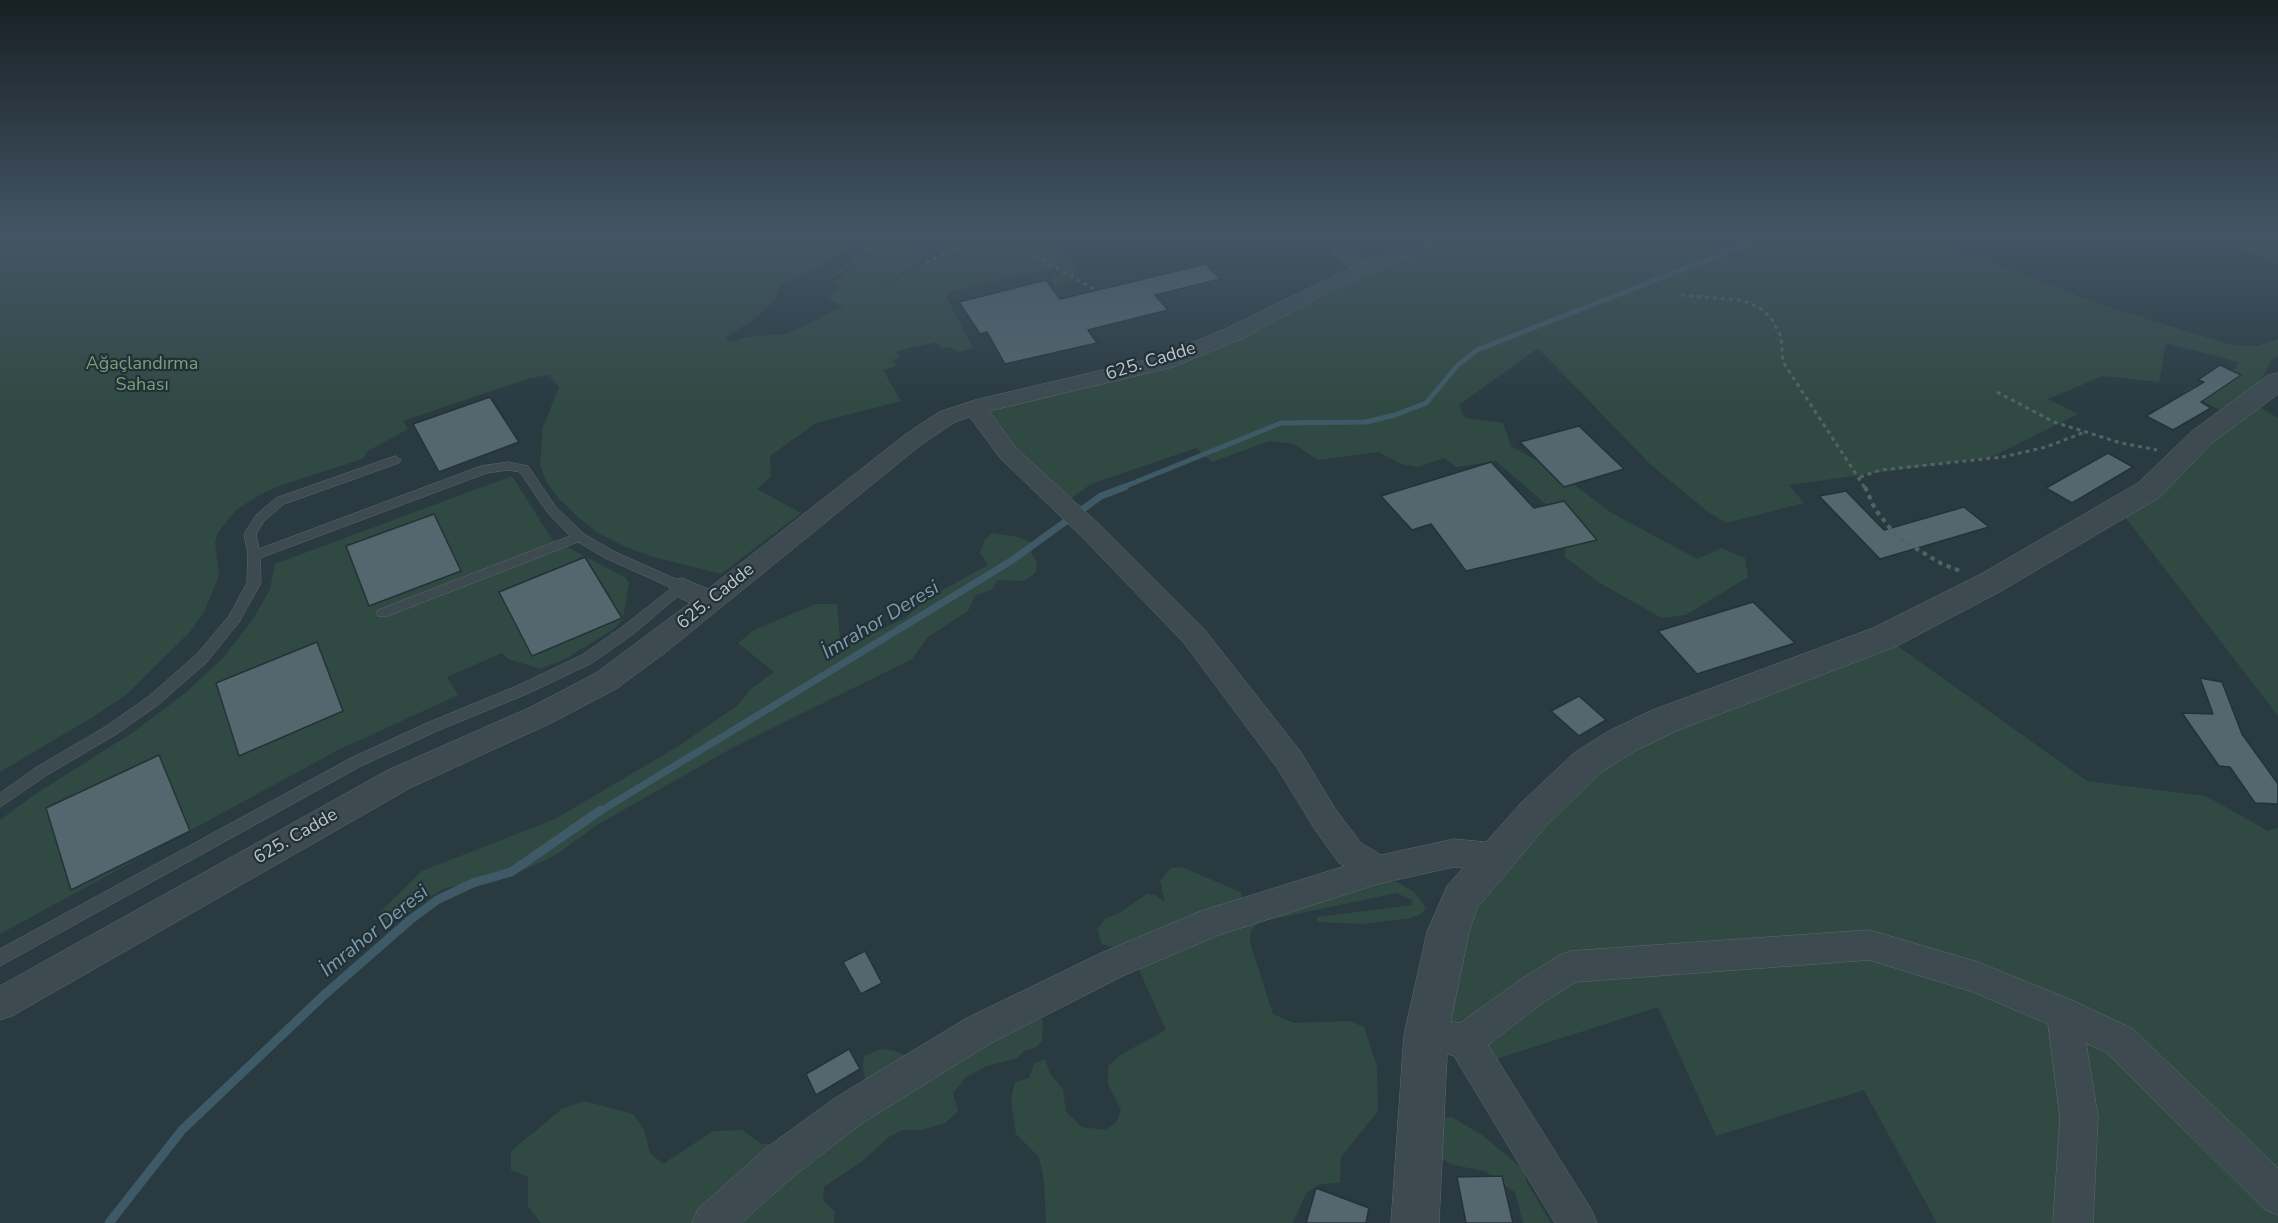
<!DOCTYPE html>
<html>
<head>
<meta charset="utf-8">
<style>
  body { margin:0 }
  canvas { display:block; background:#293a41 }
</style>
</head>
<body>
<canvas width="2278" height="1223"></canvas>
<script>
const context = document.querySelector('canvas').getContext('2d');
context.lineJoin = 'round';
function fill(path, color) { context.fillStyle = color; context.fill(path, 'evenodd'); }
const shape = rows => new Path2D(rows.map(r => 'M' + r).join(''));
function trace(path, color, width, dash) { context.strokeStyle = color; context.lineWidth = width; context.lineCap = dash ? 'butt' : 'round'; context.setLineDash(dash || []); context.stroke(path); }
function drawText(font, color, halo, rows, align = 'center') {
  context.font = font + ' "Nunito Sans",sans-serif'; context.lineWidth = 4.5; context.setLineDash([]); context.textBaseline = 'middle'; context.strokeStyle = halo; context.fillStyle = color; for (const [text, x, y, turn = 0] of rows) {
    context.save(); context.translate(x, y); context.rotate((+turn || 0) * Math.PI / 180); context.textAlign = isNaN(turn) ? turn : align; if (halo) context.strokeText(text, 0, 0); context.fillText(text, 0, 0); context.restore();
  }
}
fill(shape([
  [0,234,858,234,843,252,804,276,780,285,776,299,753,320,725,338,730,343,746,337,786,334,843,307,830,300,834,290,838,288,862,296,830,283,894,241,930,254,867,298,922,264,949,256,938,254,933,250,954,244,945,241,893,239,860,258,856,264,827,280,824,279,851,261,864,249,866,238,863,238,865,234,938,234,964,240,979,234,1050,234,1073,261,1077,270,1071,281,1056,287,1052,277,1067,271,1061,262,1046,272,1043,270,950,292,946,296,973,348,958,352,950,347,942,348,936,342,896,351,899,358,893,360,896,366,883,370,901,401,816,423,770,456,771,476,757,489,801,513,721,574,650,556,624,546,598,533,579,518,559,499,547,483,540,466,543,427,559,387,549,375,530,378,403,421,408,429,368,451,362,459,279,486,259,495,236,510,218,532,215,542,219,576,204,612,190,632,126,695,96,715,0,772],
  [1445,234,1913,234,2114,309,2232,345,2257,346,2278,339,2278,357,2272,359,2259,383,2220,410,2183,391,2236,368,2238,362,2166,343,2159,382,2103,376,2048,399,2078,414,1991,457,1789,485,1804,503,1726,523,1707,511,1651,465,1538,348,1459,405,1465,418,1503,423,1511,446,1559,473,1610,512,1697,559,1721,548,1745,558,1748,577,1686,615,1662,618,1598,582,1565,557,1564,520,1496,461,1457,467,1444,458,1418,467,1401,464,1379,452,1318,460,1294,444,1269,441,1212,462,1196,448,1091,484,1062,505,975,407,1165,362,1389,257],
  [2203,234,2278,234,2278,264],
  [2250,401,2278,418,2278,716,2118,508],
  [512,476,552,539,626,578,629,583,623,619,615,628,567,658,541,669,508,659,502,653,447,677,458,695,338,750,0,934,0,820,34,795,132,733,184,694,222,659,254,618,270,589,275,564],
  [992,533,1018,537,1032,543,1032,554,1037,563,1036,572,1024,581,998,580,992,589,975,596,968,611,928,637,912,659,734,747,597,825,554,856,511,876,445,888,384,925,374,918,422,871,555,819,677,747,737,706,751,689,774,672,738,643,754,630,816,604,837,604,840,638,861,639,905,618,928,598,988,565,980,553,985,539],
  [1885,637,2087,781,2206,796,2268,831,2278,828,2278,1223,1937,1223,1864,1090,1716,1136,1658,1007,1481,1064,1426,1035,1448,932,1587,763],
  [1181,867,1241,892,1242,900,1384,881,1397,882,1414,892,1426,907,1421,914,1411,918,1363,924,1317,922,1317,917,1413,905,1411,899,1396,893,1260,922,1251,930,1250,943,1273,1014,1294,1023,1349,1021,1364,1027,1377,1067,1378,1111,1341,1157,1340,1183,1320,1184,1306,1193,1293,1223,1046,1223,1044,1181,1039,1157,1016,1134,1011,1100,1015,1082,1029,1078,1034,1064,1045,1059,1050,1074,1063,1089,1066,1112,1082,1127,1105,1130,1116,1123,1121,1110,1108,1084,1108,1066,1122,1054,1166,1030,1139,970,1148,962,1121,949,1102,944,1097,929,1105,919,1121,912,1147,894,1155,895,1165,902,1160,881,1171,868],
  [1030,1013,1043,1021,1042,1041,1035,1048,1024,1051,1017,1058,987,1066,966,1077,953,1093,958,1111,945,1123,922,1130,902,1130,889,1137,861,1162,824,1187,823,1200,835,1212,834,1223,541,1223,528,1206,528,1177,511,1170,511,1151,562,1109,584,1101,633,1114,644,1129,650,1153,663,1164,713,1131,742,1130,762,1144,790,1145,865,1082,863,1065,864,1056,881,1049,895,1051,914,1059],
  [1452,1117,1482,1135,1524,1170,1527,1183,1551,1223,1523,1223,1515,1192,1498,1182,1485,1171,1453,1165,1434,1154,1439,1118]
]), '#314943');
trace(shape([
  [1121,488,1281,423,1366,422,1395,415,1426,403,1458,365,1477,350,1773,234]
]), '#3e5a67', 5);
trace(shape([
  [599,812,1011,561,1101,496,1125,487]
]), '#3e5a67', 7);
trace(shape([
  [109,1223,182,1130,323,996,410,920,437,900,473,883,511,872,601,810]
]), '#3e5a67', 9);
const building = shape([
  [1206,264,1220,279,1155,295,1168,310,1088,330,1097,343,1005,364,987,332,980,334,959,302,1046,280,1060,299,1206,264],
  [2220,365,2241,375,2201,402,2211,408,2173,430,2146,416,2204,382,2198,380,2220,365],
  [490,397,519,442,439,472,413,424,490,397],
  [1579,426,1624,469,1564,487,1520,442,1579,426],
  [2108,453,2133,467,2072,503,2046,488,2108,453],
  [1491,462,1534,508,1564,501,1597,540,1466,571,1431,524,1412,530,1381,496,1491,462],
  [1846,491,1884,530,1964,507,1989,527,1880,559,1819,496,1846,491],
  [434,514,461,571,369,606,346,546,434,514],
  [585,557,622,618,532,656,499,592,585,557],
  [1753,602,1795,643,1697,674,1658,631,1753,602],
  [317,642,343,711,239,756,216,683,317,642],
  [2200,678,2222,682,2242,734,2278,784,2278,804,2255,803,2230,767,2219,766,2182,713,2213,714,2200,678],
  [1579,696,1606,720,1579,736,1551,711,1579,696],
  [159,755,190,831,71,890,46,808,159,755],
  [865,951,882,983,861,994,843,962,865,951],
  [849,1049,860,1069,816,1095,806,1074,849,1049],
  [1502,1176,1513,1223,1466,1223,1457,1177,1502,1176],
  [1316,1188,1369,1208,1366,1223,1306,1223,1316,1188]
]);
fill(building, '#54676e');
trace(building, '#243239', 1.5);
const service = shape([
  [395,456,401,460,399,463,284,504,264,521,256,534,259,549,481,466,508,462,528,466,555,506,584,534,615,552,687,584,689,587,632,635,592,663,529,693,437,731,361,766,0,966,0,949,351,758,427,723,519,685,582,655,622,627,672,588,605,558,578,542,388,616,378,616,376,613,378,610,570,536,547,512,520,472,508,470,487,473,260,558,261,583,239,622,207,662,158,705,115,735,47,775,0,807,0,793,37,767,105,727,148,697,197,654,229,616,247,583,248,554,244,534,256,515,276,498,395,456]
]);
const minor = shape([
  [1334,234,1352,234,1353,251,1366,261,1430,234,1455,234,1452,238,1329,292,1243,338,1173,367,989,411,1016,448,1100,525,1204,629,1300,751,1336,810,1361,843,1381,855,1454,839,1495,843,1506,847,1511,857,1506,867,1495,871,1454,867,1378,884,1219,935,1125,975,991,1043,861,1124,794,1176,741,1223,692,1223,698,1209,766,1148,835,1098,965,1019,1101,953,1201,911,1345,866,1339,863,1314,828,1278,769,1184,643,1082,537,1000,458,970,417,955,422,922,444,666,652,616,689,551,723,410,788,12,1016,0,1020,0,986,388,770,531,707,596,673,690,603,673,594,669,587,673,580,682,578,708,589,906,434,939,412,975,400,1158,357,1227,328,1350,268,1334,254,1334,234],
  [1869,930,1978,962,2076,1002,2133,1029,2278,1168,2278,1215,2264,1209,2107,1053,2086,1043,2098,1117,2093,1223,2053,1223,2060,1117,2048,1024,1973,992,1869,960,1576,982,1544,1002,1488,1045,1591,1209,1597,1223,1555,1223,1454,1056,1435,1050,1430,1038,1435,1026,1448,1021,1460,1023,1520,980,1558,956,1570,951,1869,930]
]);
const tertiary = shape([
  [2278,373,2278,394,2211,444,2160,497,2003,590,1897,646,1676,731,1633,752,1600,773,1547,825,1477,908,1469,932,1448,1035,1439,1223,1391,1223,1404,1035,1427,932,1447,886,1521,803,1574,753,1607,732,1650,711,1873,628,1981,574,2138,483,2191,432,2268,375,2278,373]
]);
trace(service, '#5b686e', 1);
trace(minor, '#5b686e', 1);
trace(tertiary, '#5b686e', 1);
trace(shape([
  [1000,236,1096,290],
  [926,263,955,249,1002,234],
  [1681,295,1741,300,1759,307,1771,318,1781,336,1783,362,1865,488],
  [1997,392,2054,422,2121,443,2157,450],
  [1860,477,1881,470,2003,457,2046,447,2085,432]
]), '#506562', 3, [4, 4]);
trace(shape([
  [1865,487,1875,509,1897,537,1942,564,1963,572]
]), '#506562', 4, [4.5, 4.5]);
fill(service, '#3d4b51');
fill(minor, '#3d4b51');
fill(tertiary, '#3d4b51');
const sky = context.createLinearGradient(0, 0, 0, 405);
sky.addColorStop(0, '#172024');
sky.addColorStop(0.58, '#435565');
sky.addColorStop(1, '#43556500');
context.fillStyle = sky;
context.fillRect(0, 0, 2278, 405);
drawText('18px', '#bac5cb', '#223037', [
  ["625. Cadde",1151,362,-17],
  ["625. Cadde",716,597,-39],
  ["625. Cadde",296,837,-30]
]);
drawText('18px', '#7b9f7a', '#223037', [
  ["Ağaçlandırma",142,365],
  ["Sahası",142,386]
]);
drawText('italic 20px', '#7d9dab', '#223037', [
  ["İmrahor Deresi",881,621,-31],
  ["İmrahor Deresi",375,932,-39]
]);
</script>
</body>
</html>
